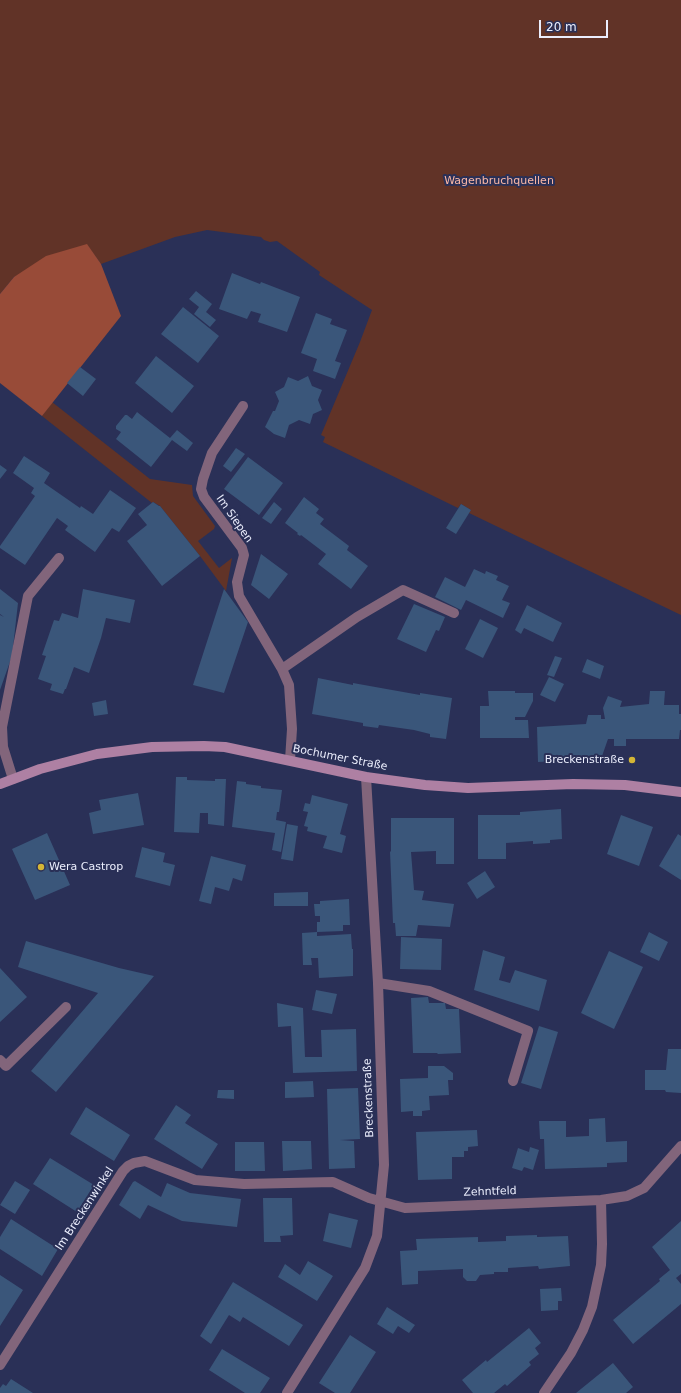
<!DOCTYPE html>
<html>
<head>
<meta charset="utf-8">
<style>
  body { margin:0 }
  #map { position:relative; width:681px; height:1393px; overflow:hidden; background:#2a3057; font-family:"DejaVu Sans",sans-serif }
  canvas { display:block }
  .scale { position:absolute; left:539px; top:20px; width:69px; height:18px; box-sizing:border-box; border:2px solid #ebeefd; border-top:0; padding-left:5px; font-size:12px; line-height:14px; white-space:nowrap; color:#ebeefd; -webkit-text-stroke:3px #2a3057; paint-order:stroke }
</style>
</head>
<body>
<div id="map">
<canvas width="681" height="1393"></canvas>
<div class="scale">20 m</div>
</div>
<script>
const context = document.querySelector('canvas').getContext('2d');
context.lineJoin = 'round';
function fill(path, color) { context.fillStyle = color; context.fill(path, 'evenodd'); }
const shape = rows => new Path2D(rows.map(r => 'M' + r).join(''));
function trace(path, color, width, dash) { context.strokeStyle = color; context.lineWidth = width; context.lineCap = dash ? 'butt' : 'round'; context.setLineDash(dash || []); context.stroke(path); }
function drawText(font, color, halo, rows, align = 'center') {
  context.font = font + ' "DejaVu Sans",sans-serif'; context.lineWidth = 4; context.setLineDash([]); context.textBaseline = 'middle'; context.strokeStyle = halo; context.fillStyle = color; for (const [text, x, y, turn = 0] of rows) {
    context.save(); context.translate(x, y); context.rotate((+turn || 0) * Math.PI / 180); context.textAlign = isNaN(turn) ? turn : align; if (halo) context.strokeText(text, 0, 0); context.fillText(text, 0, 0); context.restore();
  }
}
fill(shape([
  [0,0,681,0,681,615,469,513,471,510,461,504,458,508,323,442,325,437,321,435,360,342,372,310,319,275,320,272,277,241,270,242,264,240,261,237,207,230,175,237,101,264,87,245,14,277,0,294],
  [52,402,150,479,192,485,193,496,215,526,214,529,198,541,219,568,232,558,226,591,200,556,160,506,153,502,152,503,42,416]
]), '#613327');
fill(shape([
  [87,244,101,264,121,316,42,416,0,383,0,294,14,277,46,256]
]), '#984b38');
fill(shape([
  [232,273,260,284,261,282,300,297,287,332,258,322,261,314,251,311,247,319,219,309],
  [196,291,212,304,206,312,216,320,210,327,194,314,199,307,189,299],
  [183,307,219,336,198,363,161,334],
  [316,313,332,319,330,324,347,330,335,361,341,363,335,379,313,371,317,359,301,353],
  [156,356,194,386,172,413,135,383],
  [80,367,96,379,83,396,67,383],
  [308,376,312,386,322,390,318,400,322,410,313,414,310,424,299,420,289,425,285,438,274,434,265,427,273,411,275,411,279,401,275,392,284,387,288,377,298,381],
  [137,412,170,438,177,430,193,443,187,451,172,440,151,467,116,439,121,432,116,429,116,426,125,415,127,415,132,419],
  [236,448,245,454,231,472,223,466],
  [24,456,50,473,44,483,80,508,81,506,93,514,110,490,136,508,119,532,112,528,95,552,65,530,68,526,57,518,25,565,0,548,0,546,35,496,31,493,34,488,13,473],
  [248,457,283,483,259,515,224,489],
  [0,465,7,470,0,479],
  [304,497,319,509,316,513,324,519,320,524,349,546,347,550,368,566,351,589,318,564,326,554,301,535,300,536,297,534,298,533,285,523],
  [153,502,159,506,160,506,200,556,162,586,127,541,147,525,138,514],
  [274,502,282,509,271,524,262,518],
  [461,504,471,510,456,534,446,528],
  [261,554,288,574,269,599,251,585],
  [474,569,485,574,486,571,498,576,496,580,509,586,502,600,510,603,503,618,466,600,461,610,435,597,445,577,465,587],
  [0,589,18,603,12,656,0,690,0,615,4,617,0,614],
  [83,589,135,600,130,623,106,618,101,638,89,673,74,667,66,689,65,689,63,694,50,690,52,684,38,679,46,656,42,655,54,620,59,621,62,613,78,618],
  [224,589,248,622,224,693,193,685],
  [414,604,445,617,439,631,436,630,426,652,397,639],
  [527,605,562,623,553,642,524,628,521,634,515,630],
  [480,619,498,628,483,658,465,649],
  [555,656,562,658,554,677,547,675],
  [587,659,604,666,600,679,582,672],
  [549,677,564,684,555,702,540,695],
  [318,678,353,685,353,683,420,695,420,693,452,698,446,739,430,737,430,734,414,730,379,725,378,728,363,726,363,723,312,714],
  [488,691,515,691,515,693,533,693,533,701,525,717,515,717,515,720,528,720,529,738,480,738,480,706,489,706],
  [650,691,665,691,664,705,679,705,679,714,681,714,681,730,680,730,679,739,626,739,626,746,614,746,614,739,608,739,601,759,538,762,537,727,586,724,588,715,601,715,601,719,605,719,603,708,608,696,622,701,620,707,649,704],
  [106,700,108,714,94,716,92,703],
  [176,777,187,777,187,780,215,781,215,779,226,779,224,826,208,824,208,813,200,813,199,833,174,832],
  [237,781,246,782,246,784,261,786,261,788,282,790,279,812,277,812,276,820,286,822,281,852,272,850,275,833,232,827],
  [138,793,144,825,93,834,89,813,101,810,99,800],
  [312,795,348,804,340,834,346,836,342,853,323,848,327,836,307,831,308,827,304,826,308,812,303,811,305,803,310,804],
  [561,809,562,839,550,840,550,843,533,844,533,841,506,843,506,859,478,859,478,815,520,815,520,812],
  [621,815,653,827,639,866,607,854],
  [391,818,454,818,454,864,436,864,436,851,411,852,414,890,424,891,422,900,454,904,450,927,418,925,416,936,396,936,395,923,393,923,390,851,391,852],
  [287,824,298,826,293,861,281,859],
  [47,833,70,885,35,900,12,849],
  [678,834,681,836,681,880,659,866],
  [142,847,165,853,163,862,175,865,170,886,135,877],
  [211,856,246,865,242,881,233,878,229,891,215,887,211,904,199,901],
  [485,871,495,887,477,899,467,883],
  [308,892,308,906,274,906,274,893],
  [349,899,350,925,343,925,343,931,317,932,317,922,320,922,320,916,315,916,314,904,320,904,320,901],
  [317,932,317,936,351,934,352,949,353,949,353,976,319,978,318,958,311,958,312,965,303,965,302,933],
  [649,932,668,942,659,961,640,952],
  [401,937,442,939,441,970,400,969],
  [26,941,119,968,154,976,56,1092,31,1071,98,993,18,967],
  [483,950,505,957,499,980,510,983,515,970,547,980,539,1011,474,990],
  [609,951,643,967,614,1029,581,1013],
  [0,968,27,997,0,1022],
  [316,990,337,994,332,1014,312,1010],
  [428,997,429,1003,445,1003,446,1009,459,1009,461,1053,438,1054,437,1053,413,1053,411,998],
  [277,1003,303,1008,305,1057,322,1057,321,1030,356,1029,357,1071,293,1073,291,1026,278,1027],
  [539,1026,558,1032,541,1089,521,1083],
  [668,1049,681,1049,681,1093,666,1092,665,1090,645,1090,645,1070,666,1070],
  [428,1066,444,1066,453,1073,453,1080,448,1080,449,1095,429,1096,430,1110,422,1111,422,1116,413,1116,413,1111,401,1112,400,1079,428,1078],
  [313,1081,314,1097,285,1098,285,1082],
  [358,1088,360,1139,340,1140,354,1141,355,1168,329,1169,327,1089],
  [218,1090,234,1090,234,1099,217,1098],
  [176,1105,191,1115,185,1123,218,1144,202,1169,154,1139],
  [86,1107,130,1135,114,1161,70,1134],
  [605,1118,606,1142,627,1141,627,1162,607,1163,607,1167,545,1169,544,1139,540,1139,539,1121,566,1121,566,1137,589,1136,589,1119],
  [477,1130,478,1146,468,1147,468,1151,464,1151,464,1157,452,1157,452,1179,418,1180,416,1132],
  [282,1141,311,1141,312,1169,283,1171],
  [235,1142,264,1142,265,1171,235,1171],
  [530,1147,539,1150,533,1170,524,1167,522,1171,512,1168,518,1148,529,1152],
  [50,1158,94,1185,77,1212,33,1184],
  [15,1181,30,1190,15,1214,0,1205],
  [135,1181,161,1197,167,1183,190,1193,241,1199,237,1227,182,1221,148,1205,140,1219,119,1205,133,1182],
  [263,1198,292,1198,293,1235,280,1236,281,1242,264,1242],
  [329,1213,358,1220,351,1248,323,1241],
  [11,1219,58,1249,42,1276,0,1249,0,1237],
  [681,1221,681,1274,676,1278,681,1284,681,1304,633,1344,613,1320,660,1281,659,1279,670,1270,652,1247],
  [537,1235,537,1237,568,1236,570,1266,539,1269,538,1266,508,1268,508,1272,494,1272,494,1274,480,1275,476,1281,467,1281,463,1277,463,1269,418,1271,418,1284,402,1285,400,1251,417,1250,416,1239,478,1237,478,1242,506,1241,506,1236],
  [308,1261,333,1276,317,1301,278,1277,285,1264,300,1275],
  [0,1275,23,1290,0,1326],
  [233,1282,303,1325,289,1346,243,1317,240,1322,229,1315,211,1344,200,1336],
  [561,1288,562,1301,558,1301,558,1310,541,1311,540,1289],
  [387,1307,415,1325,409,1333,398,1326,393,1334,377,1324],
  [529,1328,541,1343,535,1348,539,1354,529,1362,531,1365,507,1386,505,1384,494,1393,473,1393,462,1380,486,1360,487,1362],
  [350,1335,376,1352,350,1393,335,1393,319,1383],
  [222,1349,270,1378,260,1393,245,1393,209,1370],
  [613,1363,633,1387,626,1393,576,1393],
  [11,1379,33,1393,0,1393,0,1388,3,1384,6,1386]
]), '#3a567a');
trace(shape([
  [13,779,3,747,2,727,28,596,59,558],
  [378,983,429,991,528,1031,513,1081],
  [0,1060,6,1066,66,1007]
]), '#82657b', 10);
trace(shape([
  [243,406,212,453,203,479,201,489,204,497,242,548,244,555,237,582,239,596,282,669,289,685,292,729,290,760],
  [282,669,357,617,403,590,454,613],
  [0,1365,123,1171,128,1166,134,1163,145,1161,195,1180,244,1184,333,1182,369,1198,405,1208,601,1200,627,1196,644,1188,681,1146],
  [287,1393,365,1268,377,1236,384,1165,378,983,366,777],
  [544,1393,571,1353,583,1330,592,1307,601,1265,602,1244,601,1200]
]), '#82657b', 10);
trace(shape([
  [0,784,40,769,97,754,152,747,204,746,225,747,366,777,425,785,468,788,573,784,625,785,681,792]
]), '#ae80a3', 10);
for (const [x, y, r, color] of [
  [632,760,4,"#d4b635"],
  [41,867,4,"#d4b635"]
]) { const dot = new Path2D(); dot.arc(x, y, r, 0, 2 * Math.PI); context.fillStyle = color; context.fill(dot); trace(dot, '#2a3057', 1.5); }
drawText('11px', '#fbb8a6', '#2a3057', [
  ["Wagenbruchquellen",499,181]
]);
drawText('11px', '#ebeefd', '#2a3057', [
  ["Im Siepen",234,519,55],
  ["Bochumer Straße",340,758,11],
  ["Breckenstraße",369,1098,-92],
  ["Zehntfeld",490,1192,-2],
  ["Im Breckenwinkel",85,1209,-57]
]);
drawText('11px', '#ebeefd', '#2a3057', [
  ["Breckenstraße",624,760],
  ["Wera Castrop",49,867,"left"]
], 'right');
</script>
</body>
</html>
